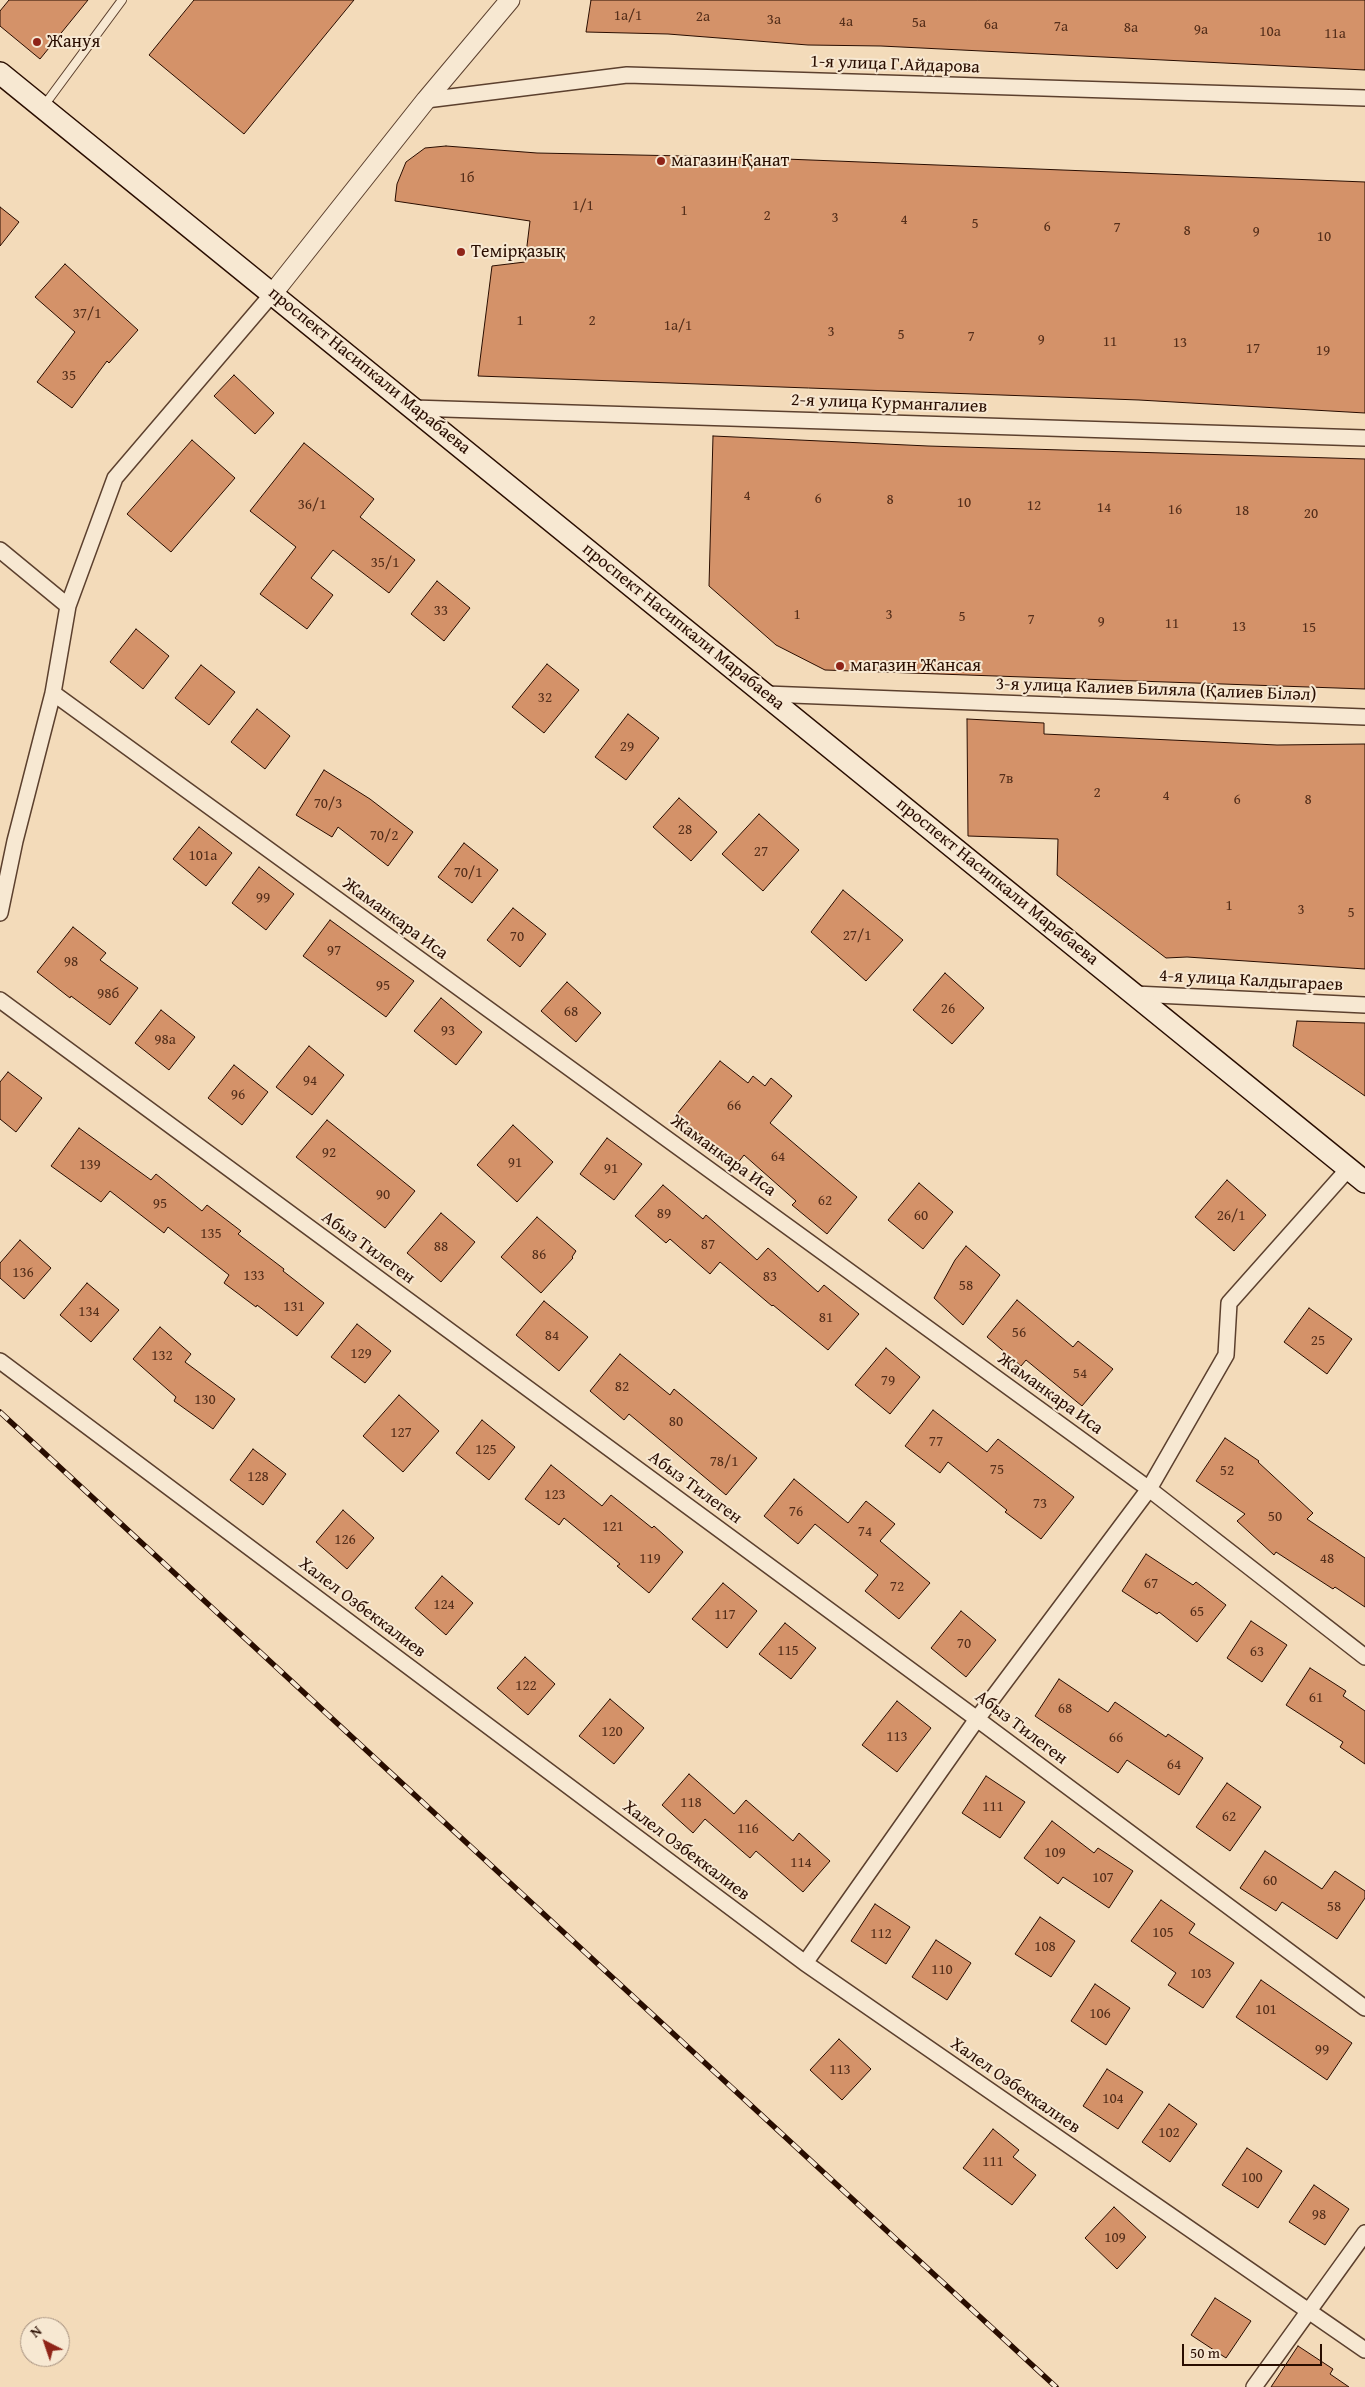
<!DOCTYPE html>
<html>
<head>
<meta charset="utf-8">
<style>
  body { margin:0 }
  #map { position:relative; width:1365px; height:2387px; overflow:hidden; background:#f3dbba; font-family:"Gentium Book Plus",serif }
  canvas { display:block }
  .north { position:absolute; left:20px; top:2317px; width:50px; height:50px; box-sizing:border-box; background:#f7e8d2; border:1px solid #a5907e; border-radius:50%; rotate:319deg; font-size:14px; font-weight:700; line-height:20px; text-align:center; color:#290d00 }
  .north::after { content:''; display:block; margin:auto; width:18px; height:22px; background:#8f2418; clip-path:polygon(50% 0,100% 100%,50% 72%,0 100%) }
  .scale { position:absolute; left:1182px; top:2344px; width:140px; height:22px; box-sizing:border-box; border:2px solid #290d00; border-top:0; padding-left:6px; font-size:15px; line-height:18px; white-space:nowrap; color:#290d00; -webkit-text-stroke:4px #f7e8d2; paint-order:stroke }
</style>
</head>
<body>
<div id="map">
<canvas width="1365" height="2387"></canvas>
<div class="north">N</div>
<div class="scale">50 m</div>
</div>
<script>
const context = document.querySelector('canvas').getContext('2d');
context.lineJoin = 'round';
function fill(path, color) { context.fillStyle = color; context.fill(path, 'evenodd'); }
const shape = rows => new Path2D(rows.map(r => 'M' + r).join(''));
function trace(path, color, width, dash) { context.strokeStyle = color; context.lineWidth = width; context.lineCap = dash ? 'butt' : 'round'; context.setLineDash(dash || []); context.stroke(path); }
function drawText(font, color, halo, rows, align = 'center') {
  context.font = font + ' "Gentium Book Plus",serif'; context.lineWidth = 4; context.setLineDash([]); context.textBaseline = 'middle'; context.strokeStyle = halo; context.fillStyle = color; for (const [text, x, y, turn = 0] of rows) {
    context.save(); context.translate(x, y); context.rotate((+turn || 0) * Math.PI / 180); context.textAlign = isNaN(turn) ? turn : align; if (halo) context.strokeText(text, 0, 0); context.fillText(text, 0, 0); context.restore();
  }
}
const building = shape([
  [9,0,88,0,40,59,0,26,0,11,9,0],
  [194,0,354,0,244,134,149,55,194,0],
  [591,0,1365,0,1365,70,881,46,808,45,668,34,586,32,591,0],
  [446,146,537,153,735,157,1365,182,1365,413,1139,400,478,376,492,266,525,262,530,221,395,201,397,184,406,162,425,148,446,146],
  [0,207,19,222,0,246,0,207],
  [65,264,138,330,109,363,107,361,72,408,37,382,75,332,35,297,65,264],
  [234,375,274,413,255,434,214,396,234,375],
  [713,436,928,446,1365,459,1365,689,825,670,776,645,709,586,713,436],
  [192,440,235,478,171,552,127,514,192,440],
  [304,443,374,499,360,517,415,560,389,593,333,550,311,578,333,595,307,629,260,594,296,547,250,511,304,443],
  [437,581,470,608,444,641,411,614,437,581],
  [136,629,169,656,143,689,110,662,136,629],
  [547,664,579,690,544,733,512,707,547,664],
  [201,665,235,692,209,725,175,698,201,665],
  [257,709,290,736,265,769,231,742,257,709],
  [628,714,659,738,626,780,595,757,628,714],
  [967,719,1044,723,1044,734,1277,745,1365,744,1365,969,1187,957,1166,958,1057,875,1058,839,968,836,967,719],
  [324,770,370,799,413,832,388,866,338,827,332,837,296,815,324,770],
  [679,798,717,832,691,861,653,827,679,798],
  [759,814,799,850,763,891,722,854,759,814],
  [199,827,232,853,206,886,173,859,199,827],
  [464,843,498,870,472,903,438,877,464,843],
  [259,867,294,894,266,930,232,903,259,867],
  [843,890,903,940,866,981,811,932,843,890],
  [513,908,546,934,520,967,487,940,513,908],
  [330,920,414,981,386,1017,303,956,330,920],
  [73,927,106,953,100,960,138,988,110,1025,71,996,70,998,37,972,73,927],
  [945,973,984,1008,952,1044,913,1010,945,973],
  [567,982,601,1013,576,1042,541,1011,567,982],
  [441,998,482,1032,456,1065,414,1031,441,998],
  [161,1010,195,1037,169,1070,135,1043,161,1010],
  [1297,1021,1365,1023,1365,1096,1293,1046,1297,1021],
  [309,1046,344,1075,312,1115,276,1087,309,1046],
  [720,1061,748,1083,753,1076,765,1086,771,1078,792,1096,770,1123,857,1197,827,1234,792,1205,796,1201,744,1155,737,1164,676,1115,720,1061],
  [234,1065,268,1092,242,1125,208,1098,234,1065],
  [8,1072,42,1098,16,1132,0,1119,0,1082,8,1072],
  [327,1120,415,1191,385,1228,296,1157,327,1120],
  [513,1125,553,1162,517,1202,477,1165,513,1125],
  [79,1128,151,1180,156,1174,202,1211,207,1205,241,1231,238,1234,284,1269,283,1271,324,1303,297,1336,257,1305,256,1307,224,1283,229,1275,168,1227,164,1233,110,1191,101,1202,51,1166,79,1128],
  [607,1138,642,1164,614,1200,580,1174,607,1138],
  [1227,1180,1266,1215,1234,1251,1195,1217,1227,1180],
  [919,1183,953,1212,923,1249,888,1220,919,1183],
  [663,1185,703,1219,706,1215,757,1260,768,1248,818,1292,824,1285,859,1314,828,1350,773,1305,772,1306,720,1262,710,1274,670,1239,666,1243,635,1216,663,1185],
  [441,1213,475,1242,441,1282,407,1253,441,1213],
  [537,1217,576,1251,572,1257,573,1258,541,1293,501,1257,537,1217],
  [20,1240,51,1268,24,1299,0,1278,0,1263,20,1240],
  [966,1246,1000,1275,963,1325,934,1298,955,1260,966,1246],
  [87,1283,119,1310,91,1342,60,1315,87,1283],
  [1017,1300,1073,1347,1078,1341,1113,1369,1082,1406,1026,1360,1021,1366,987,1337,1017,1300],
  [544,1301,588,1337,559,1371,516,1335,544,1301],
  [1309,1308,1352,1339,1327,1374,1284,1342,1309,1308],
  [357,1324,391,1351,365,1383,331,1357,357,1324],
  [160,1327,191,1354,185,1362,235,1399,213,1429,174,1401,176,1397,133,1359,160,1327],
  [886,1348,920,1377,890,1414,855,1385,886,1348],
  [620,1354,670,1395,674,1389,757,1458,726,1495,629,1414,624,1420,590,1391,620,1354],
  [399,1395,439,1431,403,1472,363,1436,399,1395],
  [933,1410,987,1452,998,1439,1074,1497,1041,1539,1005,1512,1007,1510,948,1462,940,1473,905,1446,933,1410],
  [482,1420,515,1447,489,1480,456,1453,482,1420],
  [1225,1438,1259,1461,1258,1462,1313,1513,1307,1519,1365,1558,1365,1607,1335,1587,1333,1589,1276,1552,1274,1555,1237,1521,1245,1514,1196,1481,1225,1438],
  [253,1449,286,1474,263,1505,230,1480,253,1449],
  [551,1465,602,1506,611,1495,652,1528,654,1526,683,1552,649,1593,617,1566,620,1564,564,1518,559,1525,525,1499,551,1465],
  [794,1479,848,1523,866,1501,895,1524,880,1541,930,1583,899,1619,865,1591,878,1575,815,1524,798,1544,764,1516,794,1479],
  [343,1510,374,1538,347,1569,316,1542,343,1510],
  [1146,1554,1193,1585,1196,1582,1226,1605,1197,1642,1159,1612,1157,1614,1122,1591,1146,1554],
  [442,1576,473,1603,446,1635,415,1608,442,1576],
  [723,1583,757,1611,727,1648,692,1619,723,1583],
  [961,1611,996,1640,966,1677,931,1648,961,1611],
  [1251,1621,1287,1645,1262,1682,1227,1658,1251,1621],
  [785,1623,816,1648,791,1679,759,1654,785,1623],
  [525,1657,555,1684,528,1715,497,1688,525,1657],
  [1310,1668,1346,1691,1343,1696,1365,1711,1365,1764,1340,1747,1343,1742,1286,1705,1310,1668],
  [1059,1679,1108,1712,1115,1702,1166,1737,1168,1734,1203,1758,1179,1795,1127,1760,1118,1773,1035,1716,1059,1679],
  [610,1699,644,1728,614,1764,579,1736,610,1699],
  [897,1701,931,1728,897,1772,862,1745,897,1701],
  [689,1774,734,1814,746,1800,793,1841,799,1833,830,1861,803,1892,756,1851,750,1858,705,1819,693,1833,662,1805,689,1774],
  [986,1776,1025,1802,1000,1838,962,1813,986,1776],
  [1227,1783,1261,1807,1230,1851,1196,1827,1227,1783],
  [1052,1821,1094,1853,1098,1848,1133,1871,1109,1908,1063,1877,1058,1884,1024,1858,1052,1821],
  [1265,1851,1322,1889,1335,1871,1365,1891,1365,1898,1337,1939,1282,1902,1276,1911,1240,1888,1265,1851],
  [1161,1900,1195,1924,1189,1933,1234,1963,1203,2008,1168,1985,1176,1973,1131,1941,1161,1900],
  [875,1904,910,1927,886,1964,851,1941,875,1904],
  [1040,1917,1075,1941,1051,1977,1015,1954,1040,1917],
  [936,1940,971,1963,947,2000,912,1977,936,1940],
  [1261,1980,1352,2043,1327,2080,1236,2017,1261,1980],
  [1095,1984,1130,2008,1106,2045,1071,2021,1095,1984],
  [839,2039,871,2069,842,2100,810,2070,839,2039],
  [1107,2069,1143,2092,1118,2129,1083,2106,1107,2069],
  [1169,2104,1197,2124,1170,2162,1142,2142,1169,2104],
  [993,2129,1019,2150,1013,2157,1036,2175,1012,2205,963,2168,993,2129],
  [1247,2148,1282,2171,1258,2208,1222,2185,1247,2148],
  [1314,2185,1349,2209,1325,2245,1289,2222,1314,2185],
  [1114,2207,1146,2237,1117,2269,1085,2238,1114,2207],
  [1215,2298,1251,2321,1226,2358,1191,2335,1215,2298],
  [1298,2346,1333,2369,1330,2374,1349,2387,1271,2387,1298,2346]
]);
fill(building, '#d49269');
trace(building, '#290d00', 1);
const service = shape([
  [43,107,122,0]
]);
const minor = shape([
  [426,100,627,75,1365,98],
  [413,408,1365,438],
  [0,550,68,606],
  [53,693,1149,1489,1365,1657],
  [766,694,1365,717],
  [0,913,15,841,53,693,68,606,115,478,273,293],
  [1135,994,1365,1005],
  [0,1000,977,1719,1365,2008],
  [0,1361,805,1963,1365,2350],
  [805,1963,977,1719,1149,1489,1226,1355,1229,1303,1349,1168],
  [1254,2387,1365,2233]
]);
const tertiary = shape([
  [273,293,426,100,510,0]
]);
const secondary = shape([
  [0,73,1365,1182]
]);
trace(service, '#5c402e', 10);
trace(minor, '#5c402e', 18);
trace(tertiary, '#5c402e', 21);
trace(secondary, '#290d00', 24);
trace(service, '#f7e8d2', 8);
trace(minor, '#f7e8d2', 15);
trace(tertiary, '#f7e8d2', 19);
trace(secondary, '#f7e8d2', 21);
const rail = shape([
  [0,1412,1056,2387]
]);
trace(rail, '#290d00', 5.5);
trace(rail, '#f7e8d2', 4, [11]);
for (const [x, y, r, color] of [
  [37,42,5,"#8f2418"],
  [661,161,5,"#8f2418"],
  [461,252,5,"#8f2418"],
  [840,666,5,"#8f2418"]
]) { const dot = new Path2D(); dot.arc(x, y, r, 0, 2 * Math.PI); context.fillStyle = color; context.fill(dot); trace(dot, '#f7e8d2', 2); }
drawText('15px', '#542e1a', null, [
  ["1а/1",628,16],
  ["2а",703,17],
  ["3а",774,20],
  ["4а",846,22],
  ["5а",919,23],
  ["6а",991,25],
  ["7а",1061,27],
  ["8а",1131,28],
  ["9а",1201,30],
  ["10а",1270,32],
  ["11а",1335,34],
  ["1б",467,178],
  ["1/1",583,206],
  ["1",684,211],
  ["2",767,216],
  ["3",835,218],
  ["4",904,220],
  ["5",975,224],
  ["6",1047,227],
  ["7",1117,228],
  ["8",1187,231],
  ["9",1256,232],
  ["10",1324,237],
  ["37/1",87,314],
  ["1",520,321],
  ["2",592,321],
  ["1а/1",678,326],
  ["3",831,332],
  ["5",901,335],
  ["7",971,337],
  ["9",1041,340],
  ["11",1110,342],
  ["13",1180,343],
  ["17",1253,349],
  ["19",1323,351],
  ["35",69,376],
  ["4",747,496],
  ["6",818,499],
  ["8",890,500],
  ["10",964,503],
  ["36/1",312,505],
  ["12",1034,506],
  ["14",1104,508],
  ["16",1175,510],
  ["18",1242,511],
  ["20",1311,514],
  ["35/1",385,563],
  ["33",441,611],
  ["1",797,615],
  ["3",889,615],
  ["5",962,617],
  ["7",1031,620],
  ["9",1101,622],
  ["11",1172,624],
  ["13",1239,627],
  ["15",1309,628],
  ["32",545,698],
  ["29",627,747],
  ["7в",1006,779],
  ["2",1097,793],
  ["4",1166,796],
  ["6",1237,800],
  ["8",1308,800],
  ["70/3",328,804],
  ["28",685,830],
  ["70/2",384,836],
  ["27",761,852],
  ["101а",203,856],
  ["70/1",468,873],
  ["99",263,898],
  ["1",1229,906],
  ["3",1301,910],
  ["5",1351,913],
  ["27/1",857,936],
  ["70",517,937],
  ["97",334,951],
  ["98",71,962],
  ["95",383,986],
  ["98б",108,994],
  ["26",948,1009],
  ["68",571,1012],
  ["93",448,1031],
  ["98а",165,1040],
  ["94",310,1081],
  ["96",238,1095],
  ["66",734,1106],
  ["92",329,1153],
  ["64",778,1157],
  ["91",515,1163],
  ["139",90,1165],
  ["91",611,1169],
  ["90",383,1195],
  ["62",825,1201],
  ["95",160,1204],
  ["89",664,1214],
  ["60",921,1216],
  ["26/1",1231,1216],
  ["135",211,1234],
  ["87",708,1245],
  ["88",441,1247],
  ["86",539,1255],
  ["136",23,1273],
  ["133",254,1276],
  ["83",770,1277],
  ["58",966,1286],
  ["131",294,1307],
  ["134",89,1312],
  ["81",826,1318],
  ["56",1019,1333],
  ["84",552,1336],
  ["25",1318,1341],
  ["129",361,1354],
  ["132",162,1356],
  ["54",1080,1374],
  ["79",888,1381],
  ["82",622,1387],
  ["130",205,1400],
  ["80",676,1422],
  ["127",401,1433],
  ["77",936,1442],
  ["125",486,1450],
  ["78/1",724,1462],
  ["75",997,1470],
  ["52",1227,1471],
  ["128",258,1477],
  ["123",555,1495],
  ["73",1040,1504],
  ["76",796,1512],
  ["50",1275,1517],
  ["121",613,1527],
  ["74",865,1532],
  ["126",345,1540],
  ["119",650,1559],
  ["48",1327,1559],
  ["67",1151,1584],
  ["72",897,1587],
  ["124",444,1605],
  ["65",1197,1612],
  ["117",725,1615],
  ["70",964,1644],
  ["115",788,1651],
  ["63",1257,1652],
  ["122",526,1686],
  ["61",1316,1698],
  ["68",1065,1709],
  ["120",612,1732],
  ["113",897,1737],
  ["66",1116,1738],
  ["64",1174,1765],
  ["118",691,1803],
  ["111",993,1807],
  ["62",1229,1817],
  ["116",748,1829],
  ["109",1055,1853],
  ["114",801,1863],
  ["107",1103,1878],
  ["60",1270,1881],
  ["58",1334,1907],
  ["105",1163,1933],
  ["112",881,1934],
  ["108",1045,1947],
  ["110",942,1970],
  ["103",1201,1974],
  ["101",1266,2010],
  ["106",1100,2014],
  ["99",1322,2050],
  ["113",840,2070],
  ["104",1113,2099],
  ["102",1169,2133],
  ["111",993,2162],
  ["100",1252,2178],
  ["98",1319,2215],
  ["109",1115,2238]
]);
drawText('18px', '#290d00', '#f7e8d2', [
  ["Жануя",47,42],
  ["магазин Қанат",671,161],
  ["Темірқазық",471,252],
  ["магазин Жансая",850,666]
], 'left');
drawText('18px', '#290d00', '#f7e8d2', [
  ["1-я улица Г.Айдарова",895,65,2],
  ["проспект Насипкали Марабаева",369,371,39],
  ["2-я улица Курмангалиев",889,404,2],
  ["проспект Насипкали Марабаева",683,627,39],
  ["3-я улица Калиев Биляла (Қалиев Біләл)",1156,690,2],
  ["проспект Насипкали Марабаева",997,882,39],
  ["Жаманкара Иса",395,919,36],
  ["4-я улица Калдыгараев",1251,981,3],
  ["Жаманкара Иса",723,1156,36],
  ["Абыз Тилеген",368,1248,36],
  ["Жаманкара Иса",1050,1394,36],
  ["Абыз Тилеген",695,1488,36],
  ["Халел Озбеккалиев",362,1608,37],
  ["Абыз Тилеген",1021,1728,37],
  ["Халел Озбеккалиев",686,1851,37],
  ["Халел Озбеккалиев",1015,2086,35]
]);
</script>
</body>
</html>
